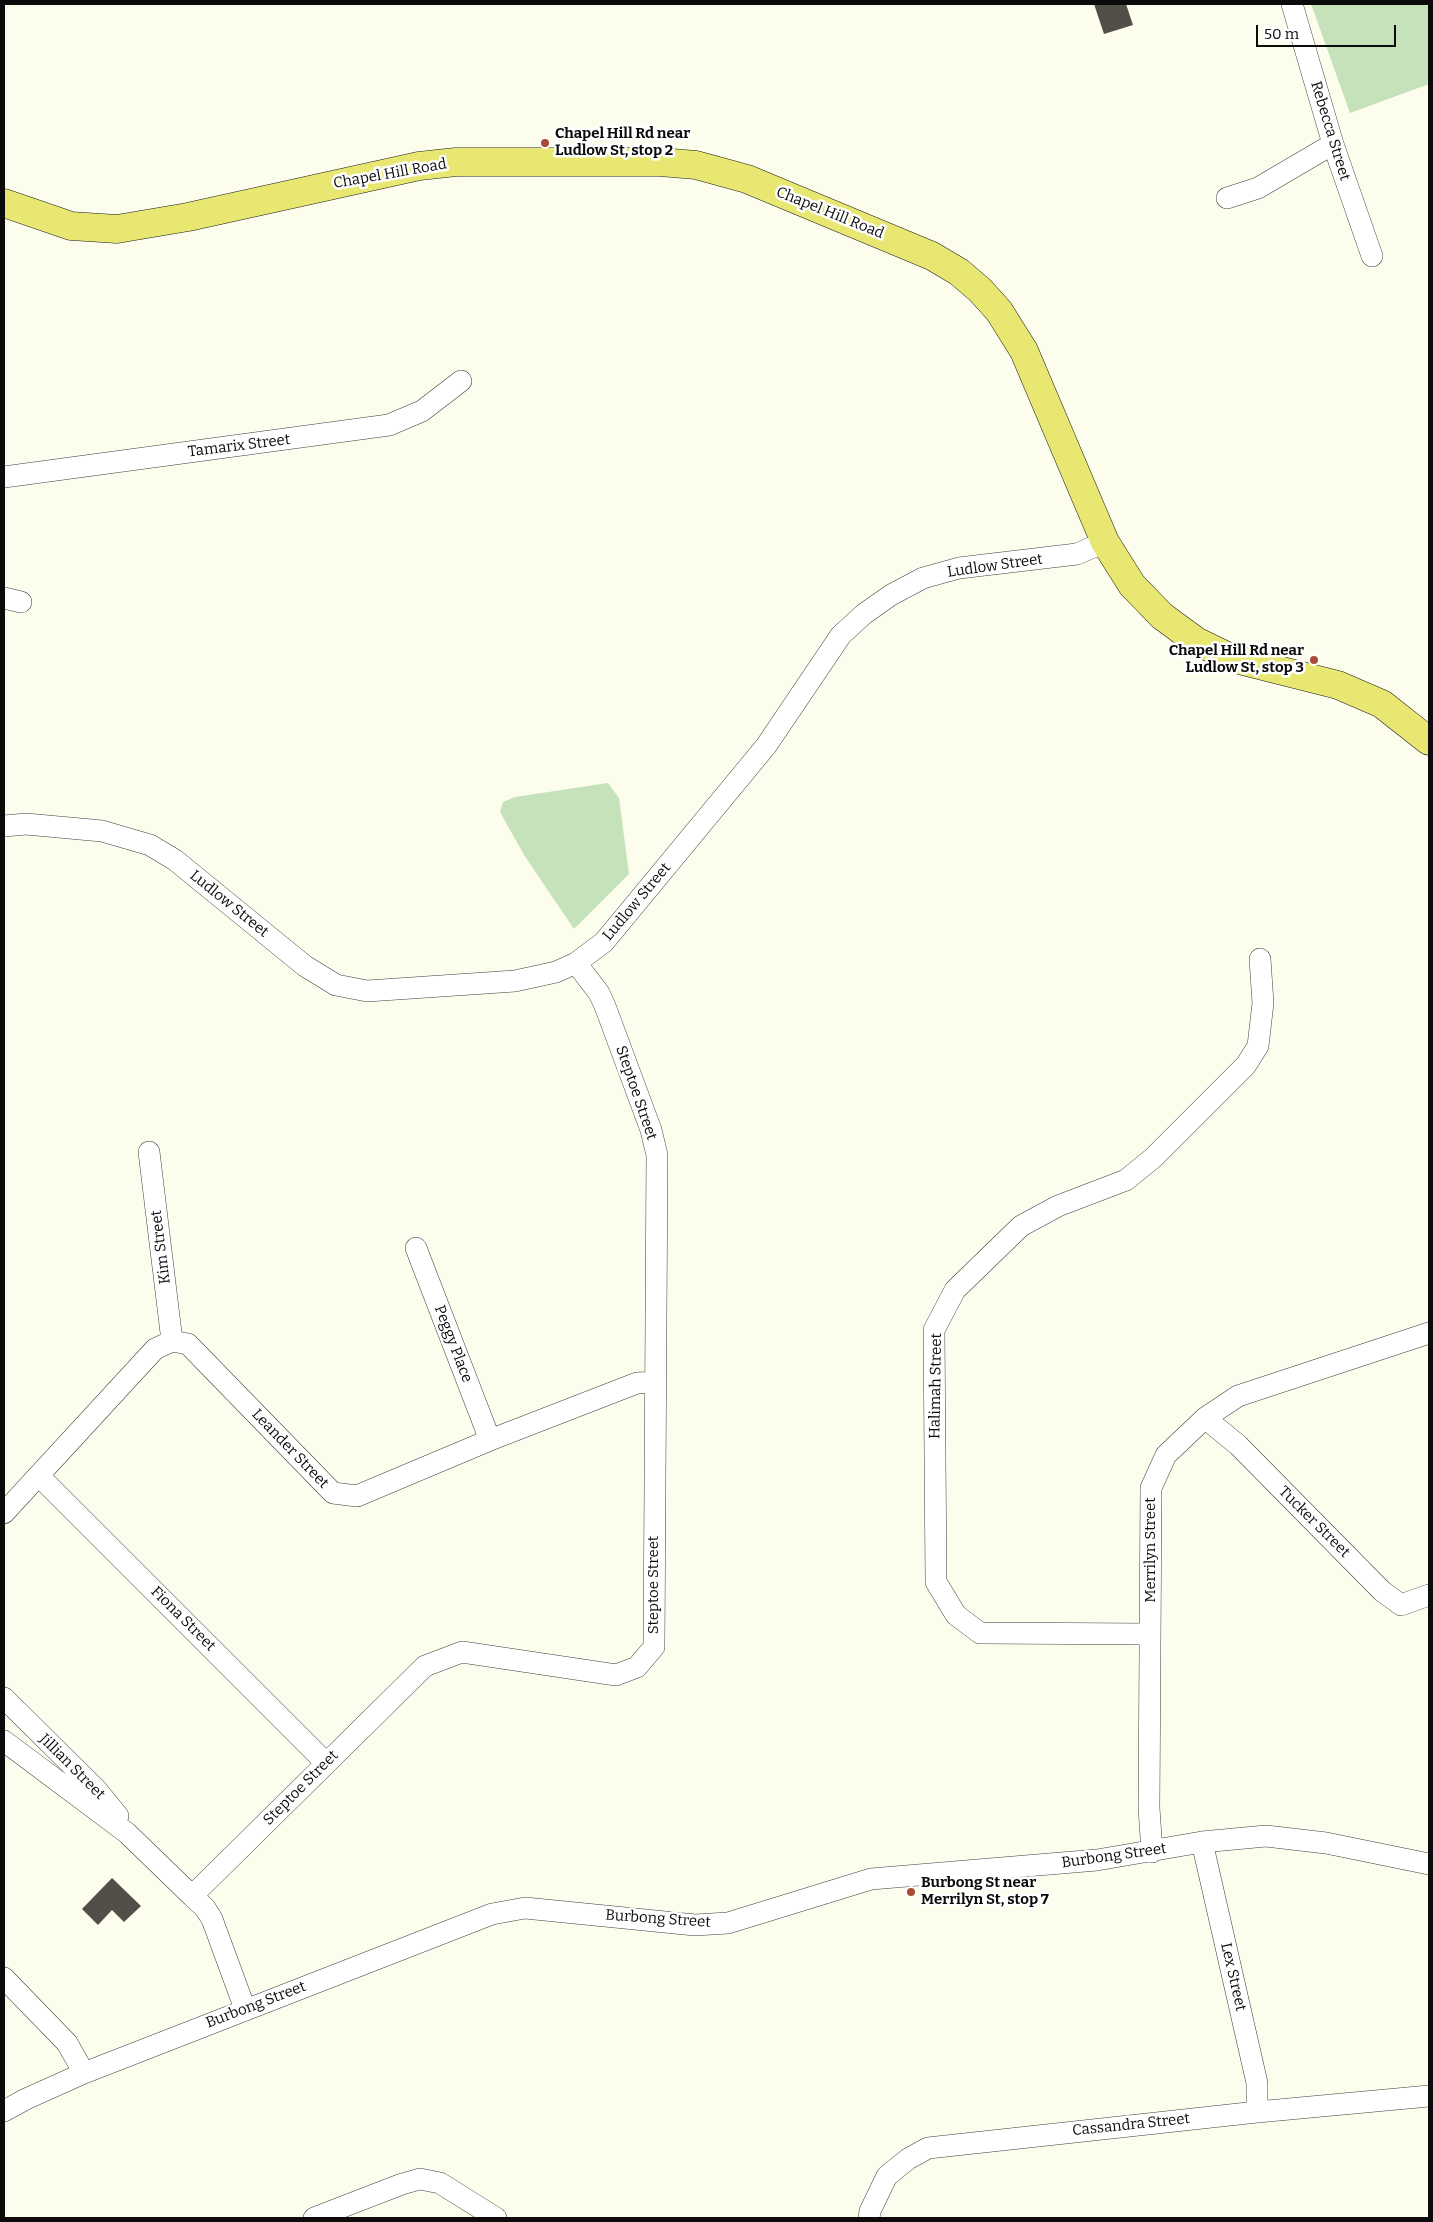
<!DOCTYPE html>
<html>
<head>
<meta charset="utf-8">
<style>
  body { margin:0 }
  #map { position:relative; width:1433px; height:2222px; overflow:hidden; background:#fcfdec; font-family:Bitter,serif }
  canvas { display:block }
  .frame { position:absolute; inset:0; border:5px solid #0b0b0b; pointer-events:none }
  .scale { position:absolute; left:1256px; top:25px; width:140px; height:22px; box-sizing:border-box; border:2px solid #0b0b0b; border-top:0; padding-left:6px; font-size:15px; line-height:18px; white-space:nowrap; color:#0b0b0b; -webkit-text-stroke:4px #fff; paint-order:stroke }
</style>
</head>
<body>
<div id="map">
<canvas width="1433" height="2222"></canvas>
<div class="frame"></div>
<div class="scale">50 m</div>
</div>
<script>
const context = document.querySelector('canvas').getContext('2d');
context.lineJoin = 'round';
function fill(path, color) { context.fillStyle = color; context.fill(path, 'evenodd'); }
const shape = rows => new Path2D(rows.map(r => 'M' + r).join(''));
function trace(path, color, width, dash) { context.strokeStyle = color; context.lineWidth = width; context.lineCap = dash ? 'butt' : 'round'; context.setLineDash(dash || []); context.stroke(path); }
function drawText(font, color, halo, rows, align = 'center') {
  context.font = font + ' Bitter,serif'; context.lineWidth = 5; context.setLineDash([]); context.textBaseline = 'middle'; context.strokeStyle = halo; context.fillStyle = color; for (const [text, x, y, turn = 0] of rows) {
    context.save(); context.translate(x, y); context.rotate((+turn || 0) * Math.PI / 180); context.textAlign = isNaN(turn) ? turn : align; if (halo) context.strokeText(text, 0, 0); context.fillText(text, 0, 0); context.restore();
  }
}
fill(shape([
  [1311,4,1429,4,1429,84,1350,113],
  [608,783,619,798,629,874,574,929,524,855,500,812,503,802,515,797]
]), '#c5e2ba');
fill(shape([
  [1094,4,1126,4,1133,25,1104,34],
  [112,1878,141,1906,124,1922,112,1910,98,1925,82,1909]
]), '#524f49');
const minor = shape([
  [1292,4,1333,144,1372,256],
  [1227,198,1258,188,1333,144],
  [4,477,389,425,422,411,461,381],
  [4,598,21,602],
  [4,826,26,824,102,831,150,845,175,860,305,966,336,985,367,991,515,981,556,972,576,963,604,942,766,746,841,635,864,614,891,595,923,578,959,568,1077,554,1105,542],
  [149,1152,172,1341],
  [416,1248,490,1440],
  [1205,1418,1238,1445,1382,1591,1401,1605,1429,1595],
  [39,1476,326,1763],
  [4,1513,155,1349,172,1341,188,1344,333,1493,357,1496,490,1440,637,1383,655,1382],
  [1150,1634,980,1633,956,1615,936,1582,934,1330,955,1290,1021,1226,1058,1206,1126,1180,1153,1158,1246,1065,1258,1046,1263,1003,1260,959],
  [4,1698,96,1789,118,1816],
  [4,1741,127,1833,192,1896],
  [1202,1842,1257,2083,1257,2112],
  [1152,1852,1149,1808,1151,1488,1166,1455,1205,1418,1238,1396,1429,1333],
  [4,1978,67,2043,84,2073],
  [245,2009,212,1919,205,1908,192,1896,425,1666,462,1652,616,1675,637,1667,654,1647,657,1155,651,1130,605,1006,599,993,576,963],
  [4,2111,26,2099,84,2073,492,1914,525,1908,695,1925,728,1923,871,1879,1097,1860,1202,1842,1266,1836,1326,1843,1429,1864],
  [314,2218,402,2184,420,2179,440,2183,496,2218],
  [869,2218,870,2211,887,2176,908,2159,928,2148,1257,2112,1429,2096]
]);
const major = shape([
  [4,203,71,226,117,229,188,217,419,166,456,162,660,162,696,165,747,179,932,256,959,272,980,290,999,311,1024,351,1105,542,1132,585,1162,616,1196,641,1231,658,1338,685,1382,704,1429,741]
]);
trace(minor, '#3e3e3e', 22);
trace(major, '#1c1c1c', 29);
trace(minor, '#fff', 21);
trace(major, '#e7e771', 28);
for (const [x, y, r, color] of [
  [545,143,5,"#aa4c35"],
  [1314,660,5,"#aa4c35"],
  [911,1892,5,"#aa4c35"]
]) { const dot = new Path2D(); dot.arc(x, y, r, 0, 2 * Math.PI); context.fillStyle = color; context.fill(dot); trace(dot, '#fff', 2); }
drawText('15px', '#0b0b0b', '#fff', [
  ["Rebecca Street",1330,131,73],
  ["Chapel Hill Road",390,174,-10],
  ["Chapel Hill Road",830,213,22],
  ["Tamarix Street",239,446,-7],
  ["Ludlow Street",995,566,-8],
  ["Ludlow Street",637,902,-50],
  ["Ludlow Street",229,904,39],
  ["Steptoe Street",636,1093,71],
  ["Kim Street",161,1247,-97],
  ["Peggy Place",453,1344,69],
  ["Halimah Street",936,1386,-89],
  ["Leander Street",290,1449,46],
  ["Tucker Street",1314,1522,45],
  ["Merrilyn Street",1151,1550,-90],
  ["Steptoe Street",654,1585,-90],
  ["Fiona Street",183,1619,45],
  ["Jillian Street",72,1767,45],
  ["Steptoe Street",301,1788,-45],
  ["Burbong Street",1114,1856,-8],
  ["Burbong Street",658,1919,4],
  ["Lex Street",1233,1977,77],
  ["Burbong Street",256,2005,-21],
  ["Cassandra Street",1131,2125,-6]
]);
drawText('bold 15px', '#0b0b0b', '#fff', [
  ["Chapel Hill Rd near",555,134],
  ["Ludlow St, stop 2",555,151],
  ["Chapel Hill Rd near",1304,651,"right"],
  ["Ludlow St, stop 3",1304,668,"right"],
  ["Burbong St near",921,1883],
  ["Merrilyn St, stop 7",921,1900]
], 'left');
</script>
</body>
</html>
